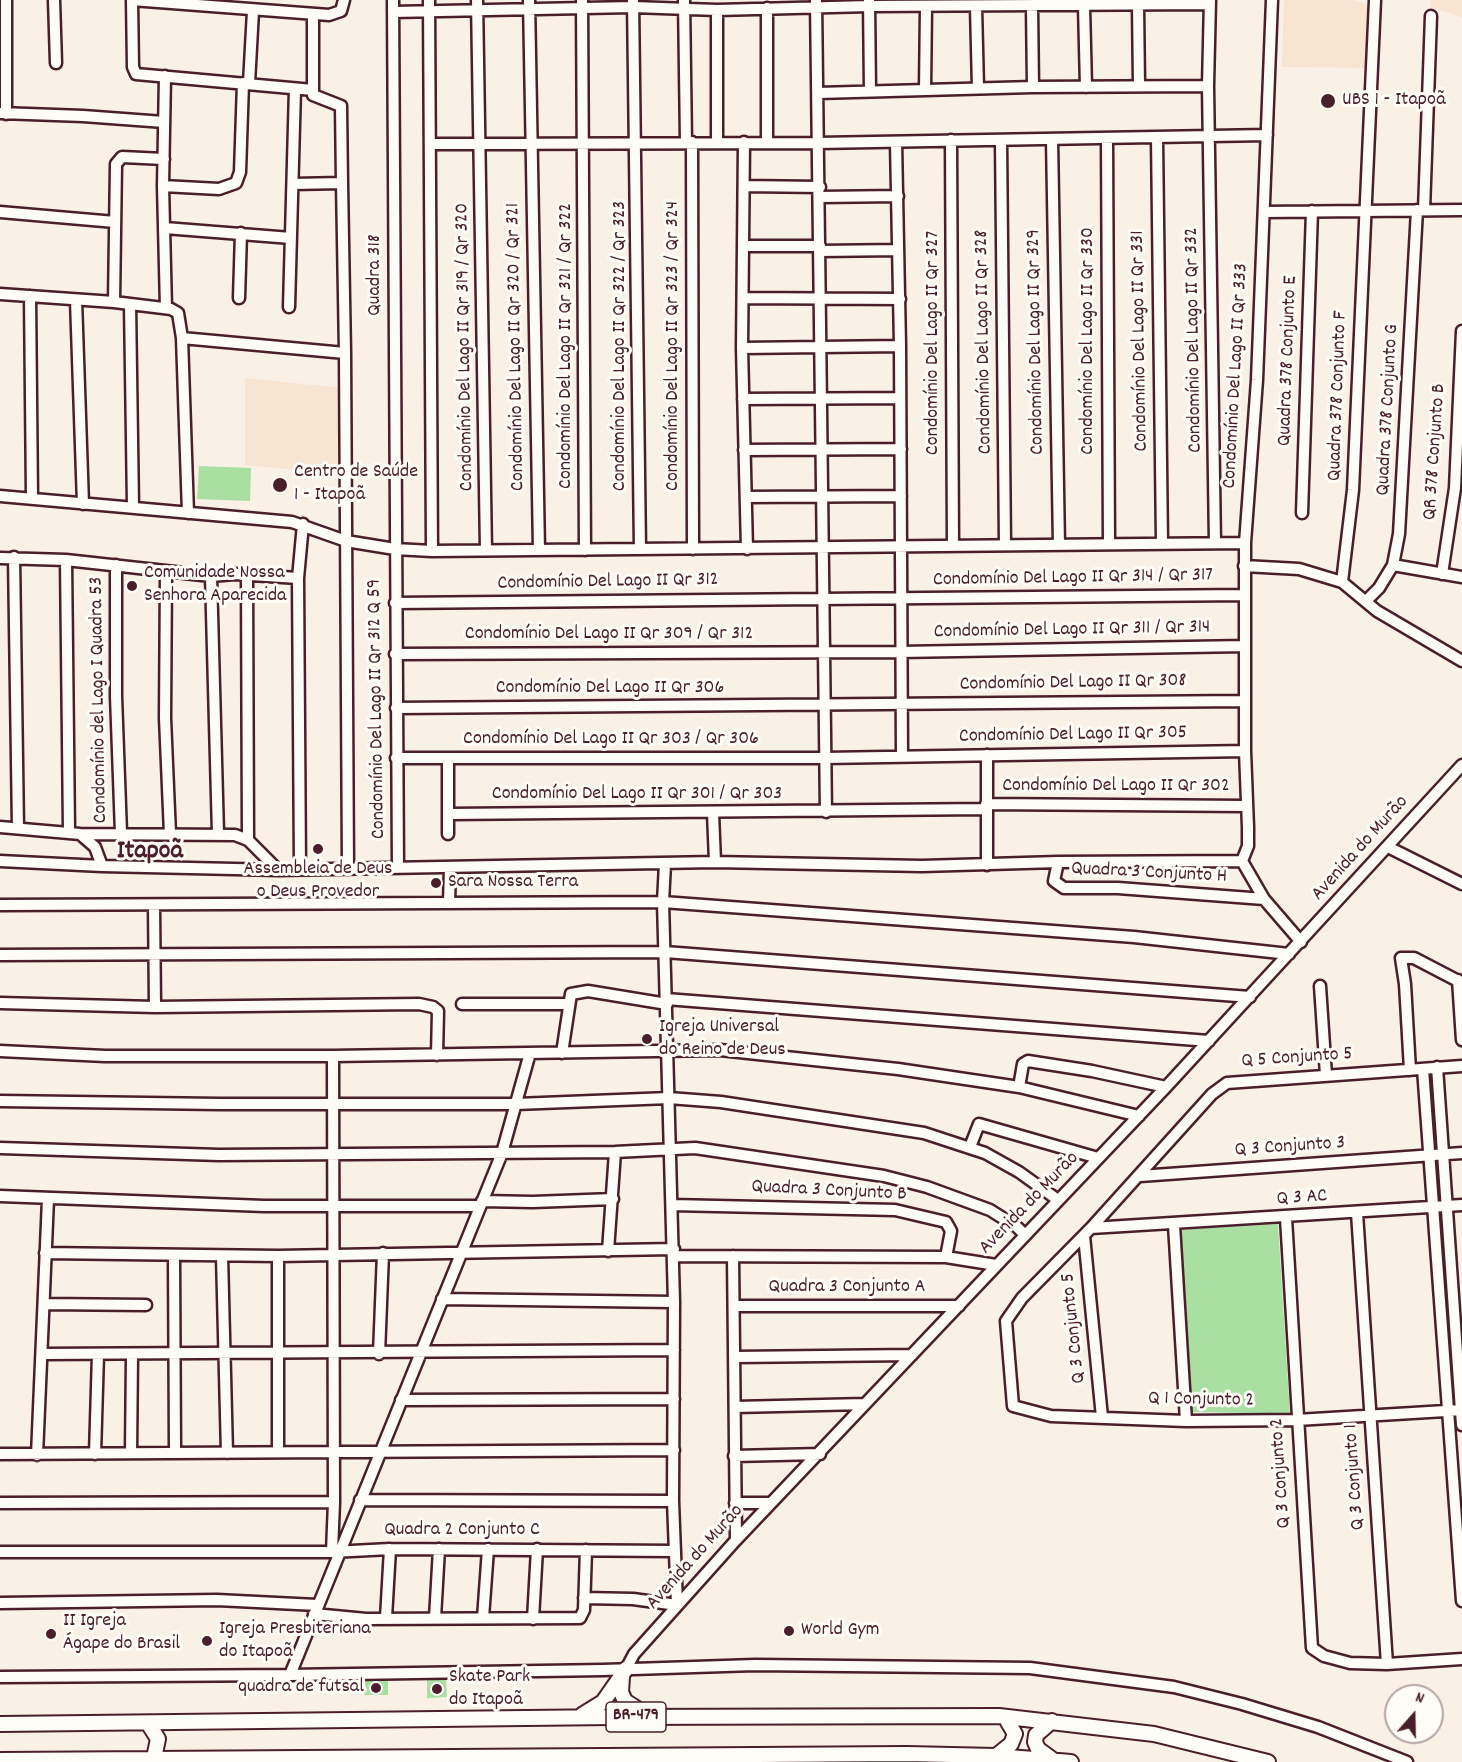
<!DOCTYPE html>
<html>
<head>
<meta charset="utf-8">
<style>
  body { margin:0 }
  #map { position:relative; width:1462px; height:1762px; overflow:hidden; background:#faf1e6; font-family:Dekko,sans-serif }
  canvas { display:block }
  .north { position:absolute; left:1384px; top:1684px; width:60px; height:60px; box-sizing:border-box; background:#fdfcf7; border:2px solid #b5a4a5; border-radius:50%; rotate:20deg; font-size:16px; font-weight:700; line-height:24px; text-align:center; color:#4a1f2b }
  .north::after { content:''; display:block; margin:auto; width:21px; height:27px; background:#4a1f2b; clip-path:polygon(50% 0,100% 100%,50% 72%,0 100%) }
</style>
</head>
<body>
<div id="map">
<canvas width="1462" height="1762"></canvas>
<div class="north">N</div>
</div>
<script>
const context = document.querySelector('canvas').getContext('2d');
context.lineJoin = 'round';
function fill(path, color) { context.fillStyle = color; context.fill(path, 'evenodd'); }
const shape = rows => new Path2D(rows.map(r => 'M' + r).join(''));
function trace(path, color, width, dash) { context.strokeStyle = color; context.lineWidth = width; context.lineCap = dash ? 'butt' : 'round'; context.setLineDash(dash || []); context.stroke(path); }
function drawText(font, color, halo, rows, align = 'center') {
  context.font = font + ' Dekko,sans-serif'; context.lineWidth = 6; context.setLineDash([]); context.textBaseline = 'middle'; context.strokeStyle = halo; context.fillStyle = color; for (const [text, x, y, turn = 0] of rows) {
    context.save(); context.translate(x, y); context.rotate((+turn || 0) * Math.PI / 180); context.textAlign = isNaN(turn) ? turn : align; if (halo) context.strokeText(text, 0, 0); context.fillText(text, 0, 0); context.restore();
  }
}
fill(shape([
  [1284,0,1353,0,1369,5,1371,9,1369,68,1282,67],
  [1431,0,1462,0,1462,17,1430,7],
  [245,378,342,388,340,474,245,465]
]), '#f7e4d1');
fill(shape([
  [199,466,251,468,250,501,197,499],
  [1278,1224,1290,1414,1192,1412,1178,1230],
  [427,1680,446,1680,447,1697,427,1698],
  [363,1681,388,1681,388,1695,364,1695]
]), '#a9dfa1');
const minor = shape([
  [54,0,56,63],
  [132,0,133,67,136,74,313,90],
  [132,0,329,15,341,11,344,0],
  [393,0,398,868],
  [429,0,432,551],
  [477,0,486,550],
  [529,0,539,549],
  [582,0,585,550],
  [633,0,640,549],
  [684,0,686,142],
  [816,0,826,812],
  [869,0,870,91],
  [1210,0,1208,86,1215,543],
  [1138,5,1139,86],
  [1084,6,1086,87],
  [976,7,978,88],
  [1032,7,1033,87],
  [767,8,767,142],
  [393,12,633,7,717,10,870,6,1210,4],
  [165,76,163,186,166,308],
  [249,83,253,11],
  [925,90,926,7],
  [818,93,1033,87,1208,86],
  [0,113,83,116,164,122],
  [6,114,6,0],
  [1157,138,1162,543],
  [1052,139,1059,545],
  [1107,139,1109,543],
  [951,140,953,545],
  [1001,140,1005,545],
  [692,142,693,549],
  [717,142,717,10],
  [744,142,742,348,747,549],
  [896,142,900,346,902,756],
  [430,144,818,143,1267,135],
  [342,183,345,353],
  [293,184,342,183,341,106,313,95,313,15],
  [163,186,219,189,236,183,240,172,243,83],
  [744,186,820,187],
  [820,197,898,196],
  [1424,210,1431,16],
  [0,212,115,222],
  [1264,212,1462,210],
  [165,228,291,238],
  [744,246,820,246],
  [820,251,898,250],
  [0,294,114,302,171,309,178,313,182,338,188,513],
  [30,296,32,498],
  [239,298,241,233],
  [743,298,900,299],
  [76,300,83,504],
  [114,302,116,164,122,157,164,159],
  [130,304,133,507],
  [289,307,295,89],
  [182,338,345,353,348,869],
  [742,348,900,346],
  [743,399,900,398],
  [744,450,901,449],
  [0,496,292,522,346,541,395,549,432,551,1245,543],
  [746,497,901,496],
  [1302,513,1312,211],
  [14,557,18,828],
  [0,558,66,560,211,576,235,574,298,578],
  [66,560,69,831],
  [116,565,116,696,121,833],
  [1393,565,1462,577],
  [1244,566,1299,569,1342,582,1377,611,1462,661],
  [166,572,165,718,170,834],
  [1442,574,1455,488,1462,331],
  [247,575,248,840],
  [211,576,218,834],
  [1342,582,1353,490,1375,0],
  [1366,601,1379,588,1393,565,1399,534,1417,210],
  [395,603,1245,595],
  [395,654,900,652,1245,646],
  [396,708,1245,701],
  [396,758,825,758,1245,751],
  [448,758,448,834],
  [986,804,1247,806],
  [713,813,715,862],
  [449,814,985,809],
  [0,827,80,834,235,835,248,840,278,870],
  [80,834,95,847,102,866],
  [1388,847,1462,884],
  [0,861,102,866,278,870,715,862,922,866,1058,862,1242,861],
  [1242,861,1248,846,1248,827,1245,751,1245,543,1257,380,1272,0],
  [1242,861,1264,899,1301,942],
  [1058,862,1054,881,1064,888,1118,888,1264,899],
  [665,864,663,902,674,1302,673,1501,677,1605],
  [987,865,987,755],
  [300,869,298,578,303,524],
  [449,903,450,868],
  [0,905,663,902,1134,937,1289,954],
  [154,905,155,1007],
  [0,955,665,952,1250,997],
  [1458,980,1462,1040],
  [1320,986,1326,1075],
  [666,999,1209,1041],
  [0,1003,155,1007,419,1004,433,1007,438,1011,437,1055],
  [462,1004,568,1004],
  [0,1051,105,1056,333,1056,720,1050,898,1069,1019,1087,1139,1116],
  [562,1053,571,994,588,991,667,1004],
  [1437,1067,1462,1425],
  [1423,1069,1462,1601],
  [1410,1070,1405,984,1401,958,1414,958,1462,983],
  [1019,1087,1023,1064,1028,1061,1092,1071,1166,1087],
  [0,1101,220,1104,516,1104,669,1098,721,1102,924,1133,985,1153,1019,1172,1058,1200],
  [970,1147,979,1124,1098,1158],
  [0,1148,219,1155,615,1152,695,1148,884,1176,927,1187,990,1210,1017,1227,1025,1235],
  [1140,1176,1462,1153],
  [0,1196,264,1206,480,1206],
  [482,1201,533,1202,613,1199],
  [672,1205,895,1210,946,1222,951,1231,946,1257],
  [1462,1205,1091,1228,1022,1298,1006,1321,1013,1406,1051,1416,1186,1421,1297,1420,1462,1410],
  [1357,1213,1387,1664,1462,1659],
  [1286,1218,1312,1648,1324,1656,1350,1663,1387,1664],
  [1174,1225,1186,1421],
  [1091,1228,1212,1094,1227,1083,1462,1066],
  [1084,1236,1102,1417],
  [608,1251,615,1152],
  [45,1253,278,1256,674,1249],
  [174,1256,175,1452],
  [222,1256,227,1453],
  [278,1256,278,1452],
  [674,1256,946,1257,996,1265],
  [733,1256,736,1540],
  [442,1299,674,1302],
  [44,1304,146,1305],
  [735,1306,959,1306],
  [43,1354,674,1350],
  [379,1354,383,1253],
  [735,1357,912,1355],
  [401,1400,674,1399],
  [735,1407,865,1404],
  [131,1453,132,1355],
  [0,1454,674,1450],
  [95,1454,98,1354],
  [37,1455,48,1199],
  [734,1456,820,1454],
  [360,1500,673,1501],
  [0,1503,334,1502],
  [735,1503,771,1503],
  [0,1552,332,1552,390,1549,675,1551],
  [332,1552,334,1502,333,1056],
  [584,1598,633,1599,677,1605],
  [0,1603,217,1600,317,1605],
  [314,1614,366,1619,580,1618,584,1610,586,1550],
  [386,1618,390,1549],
  [435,1618,439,1549],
  [483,1618,488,1549],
  [533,1619,537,1549],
  [626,1669,634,1654,736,1540,1166,1087,1462,765],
  [290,1675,502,1153,530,1053],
  [0,1677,290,1675,603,1670,755,1665,1030,1668,1174,1687,1242,1704,1318,1727,1407,1762]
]);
const major = shape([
  [622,1677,621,1692,625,1701,650,1717],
  [582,1715,603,1702,626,1669],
  [1052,1721,1036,1735,1035,1742,1038,1749,1053,1760],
  [148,1723,158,1739,154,1758],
  [0,1724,613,1717,999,1716,1154,1734,1268,1762],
  [996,1756,1011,1744,1015,1734,1005,1717],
  [0,1760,907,1754,996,1756,1071,1762]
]);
trace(minor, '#4a1f2b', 15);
trace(major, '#4a1f2b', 18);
trace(minor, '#fdfcf7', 10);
trace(major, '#fdfcf7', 14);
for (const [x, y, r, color] of [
  [1328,101,8,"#4a1f2b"],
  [280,485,8,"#4a1f2b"],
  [132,586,6,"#4a1f2b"],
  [318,849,6,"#4a1f2b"],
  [436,883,6,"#4a1f2b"],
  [647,1039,6,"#4a1f2b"],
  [789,1631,6,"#4a1f2b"],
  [51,1634,6,"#4a1f2b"],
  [207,1641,6,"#4a1f2b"],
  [376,1688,6,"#4a1f2b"],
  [437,1689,6,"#4a1f2b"]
]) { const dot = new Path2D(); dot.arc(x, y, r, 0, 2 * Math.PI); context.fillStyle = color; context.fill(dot); trace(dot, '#fdfcf7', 2); }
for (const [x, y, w] of [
  [636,1717,60]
]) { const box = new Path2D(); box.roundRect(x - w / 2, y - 15, w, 30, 4.5); context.fillStyle = '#fdfcf7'; context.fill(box); trace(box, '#4a1f2b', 1.5); }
drawText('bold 18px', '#4a1f2b', null, [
  ["BR-479",636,1717]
]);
drawText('20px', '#4a1f2b', '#fdfcf7', [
  ["UBS 1 - Itapoã",1342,101],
  ["Centro de Saúde",294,473],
  ["1 - Itapoã",294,496],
  ["Comunidade Nossa",144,574],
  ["Senhora Aparecida",144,597],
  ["Assembleia de Deus",318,870,"center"],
  ["o Deus Provedor",318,893,"center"],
  ["Sara Nossa Terra",448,883],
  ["Igreja Universal",659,1028],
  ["do Reino de Deus",659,1051],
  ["II Igreja",63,1622],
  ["Ágape do Brasil",63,1645],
  ["Igreja Presbiteriana",219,1630],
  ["do Itapoã",219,1653],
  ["World Gym",801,1631],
  ["Skate Park",449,1678],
  ["do Itapoã",449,1701],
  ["quadra de futsal",364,1688,"right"]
], 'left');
drawText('20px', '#4a1f2b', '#fdfcf7', [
  ["Quadra 318",376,275,-90],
  ["Condomínio Del Lago II Qr 332",1195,340,-91],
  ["Condomínio Del Lago II Qr 330",1089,341,-90],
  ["Condomínio Del Lago II Qr 331",1141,341,-91],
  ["Condomínio Del Lago II Qr 328",985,342,-91],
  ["Condomínio Del Lago II Qr 329",1037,342,-91],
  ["Condomínio Del Lago II Qr 327",934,343,-90],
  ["Condomínio Del Lago II Qr 321 / Qr 322",567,346,-90],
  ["Condomínio Del Lago II Qr 322 / Qr 323",621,346,-90],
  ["Condomínio Del Lago II Qr 323 / Qr 324",674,346,-90],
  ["Condomínio Del Lago II Qr 319 / Qr 320",466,347,-91],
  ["Condomínio Del Lago II Qr 320 / Qr 321",517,347,-91],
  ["Quadra 378 Conjunto E",1289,361,-88],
  ["Condomínio Del Lago II Qr 333",1237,376,-87],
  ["Quadra 378 Conjunto F",1339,396,-88],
  ["Quadra 378 Conjunto G",1389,410,-87],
  ["QR 378 Conjunto B",1436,452,-86],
  ["Condomínio Del Lago II Qr 314 / Qr 317",1073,579,-1],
  ["Condomínio Del Lago II Qr 312",608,583,-1],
  ["Condomínio Del Lago II Qr 311 / Qr 314",1072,631,-1],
  ["Condomínio Del Lago II Qr 309 / Qr 312",609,635],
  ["Condomínio Del Lago II Qr 308",1073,684,-1],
  ["Condomínio Del Lago II Qr 306",610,689],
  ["Condomínio del Lago I Quadra 53",100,700,-91],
  ["Condomínio Del Lago II Qr 312 Q 59",378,709,-91],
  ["Condomínio Del Lago II Qr 305",1073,736,-1],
  ["Condomínio Del Lago II Qr 303 / Qr 306",611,740],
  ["Condomínio Del Lago II Qr 302",1116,787],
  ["Condomínio Del Lago II Qr 301 / Qr 303",637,795],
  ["Avenida do Murão",1361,849,-48],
  ["Quadra 3 Conjunto H",1149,874,3],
  ["Q 5 Conjunto 5",1297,1059,-4],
  ["Q 3 Conjunto 3",1290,1148,-4],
  ["Quadra 3 Conjunto B",829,1192,3],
  ["Q 3 AC",1302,1199,-4],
  ["Avenida do Murão",1030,1204,-46],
  ["Quadra 3 Conjunto A",847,1288],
  ["Q 3 Conjunto 5",1075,1328,-96],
  ["Q 1 Conjunto 2",1201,1401,1],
  ["Q 3 Conjunto 2",1282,1473,-94],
  ["Q 3 Conjunto 1",1356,1477,-94],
  ["Quadra 2 Conjunto C",462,1531],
  ["Avenida do Murão",696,1558,-48]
]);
drawText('bold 26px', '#4a1f2b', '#fdfcf7', [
  ["Itapoã",150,853]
]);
</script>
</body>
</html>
